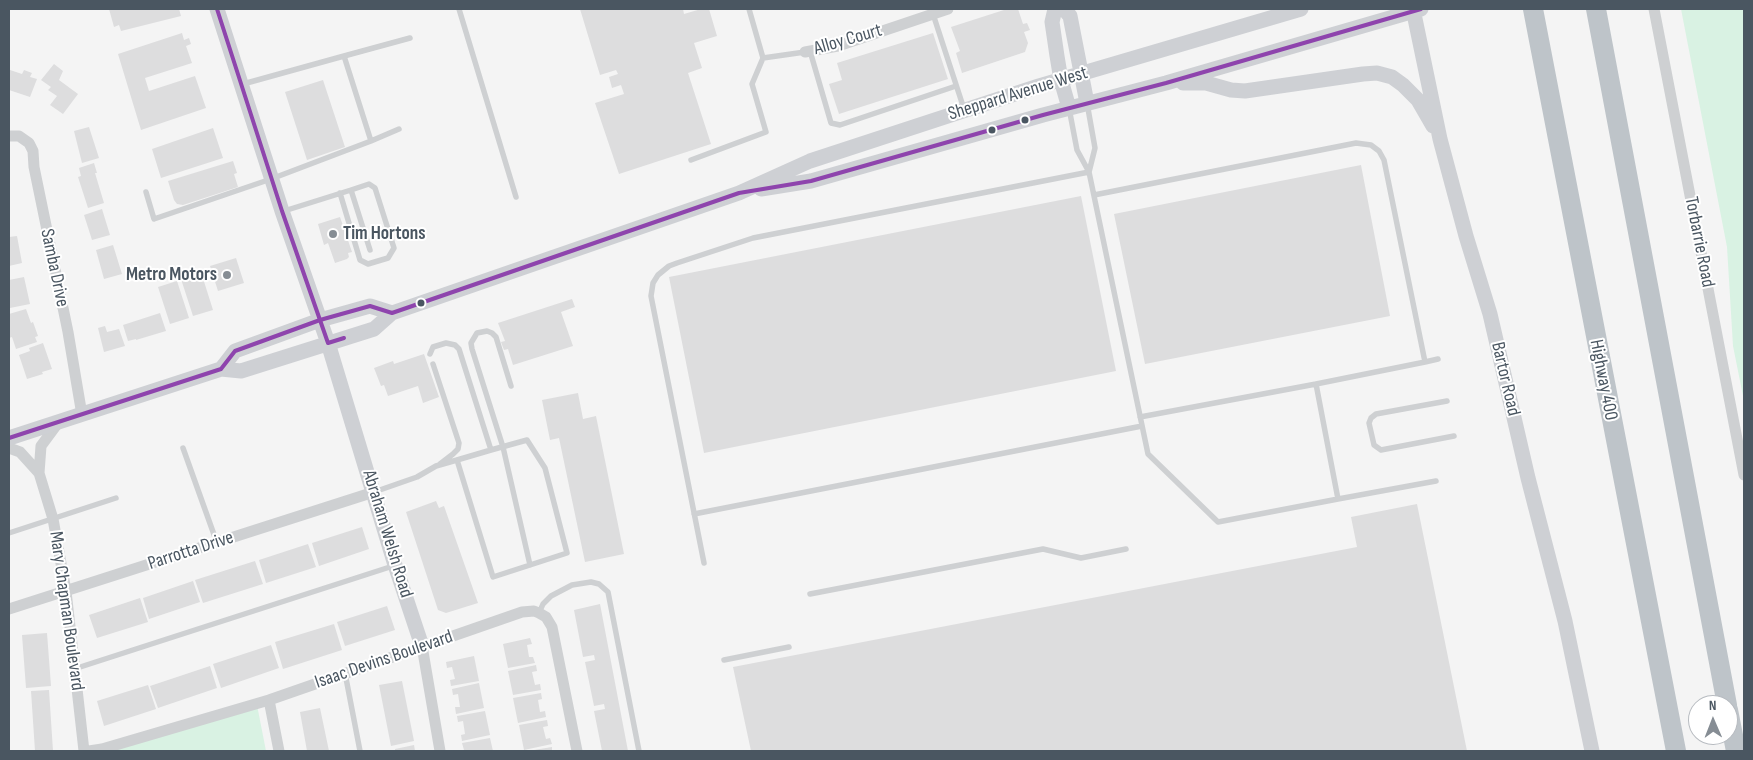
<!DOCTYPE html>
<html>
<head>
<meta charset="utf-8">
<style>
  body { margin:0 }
  #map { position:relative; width:1753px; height:760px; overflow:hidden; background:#f4f4f4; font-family:"Sofia Sans Condensed",sans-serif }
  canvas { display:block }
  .frame { position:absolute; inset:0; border:10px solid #4a5661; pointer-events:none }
  .north { position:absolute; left:1688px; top:695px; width:50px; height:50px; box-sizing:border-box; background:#fff; border:1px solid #b7bbc0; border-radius:50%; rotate:359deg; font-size:14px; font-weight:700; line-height:20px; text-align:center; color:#4a5661 }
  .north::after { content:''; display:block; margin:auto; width:18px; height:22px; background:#868d94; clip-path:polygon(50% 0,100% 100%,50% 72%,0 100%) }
</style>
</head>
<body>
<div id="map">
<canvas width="1753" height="760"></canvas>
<div class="frame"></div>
<div class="north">N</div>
</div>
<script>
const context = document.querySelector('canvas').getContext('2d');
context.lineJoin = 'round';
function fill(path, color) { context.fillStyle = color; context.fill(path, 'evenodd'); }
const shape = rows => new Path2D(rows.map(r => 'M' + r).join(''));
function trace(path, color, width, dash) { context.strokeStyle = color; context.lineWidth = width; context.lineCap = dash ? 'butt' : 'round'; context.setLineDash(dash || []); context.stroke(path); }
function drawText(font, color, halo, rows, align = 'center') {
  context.font = font + ' "Sofia Sans Condensed",sans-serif'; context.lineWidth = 4; context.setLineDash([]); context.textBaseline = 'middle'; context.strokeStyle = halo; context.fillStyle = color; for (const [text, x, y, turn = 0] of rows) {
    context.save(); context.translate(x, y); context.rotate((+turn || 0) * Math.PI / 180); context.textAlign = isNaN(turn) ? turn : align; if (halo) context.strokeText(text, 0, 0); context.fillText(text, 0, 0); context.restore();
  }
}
fill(shape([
  [1681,9,1744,9,1744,401,1733,346,1727,247],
  [257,705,266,751,107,751]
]), '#d9f2e3');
fill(shape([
  [109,9,179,9,181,16,121,31,119,25,114,27],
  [580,9,683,9,684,14,701,9,709,9,717,36,694,43,702,68,688,73,711,144,619,174,595,103,624,94,621,85,612,88,609,77,618,74,616,70,600,75],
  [1007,9,1018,9,1023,24,1027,23,1030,30,1024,32,1028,43,1025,52,962,73,956,53,960,51,951,27],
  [182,33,184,40,189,38,191,44,186,46,192,63,145,78,149,91,195,76,206,108,141,130,118,54],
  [933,33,948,79,839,114,829,84,842,80,837,63],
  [54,64,63,71,59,80,78,94,63,114,50,105,57,96,48,90,51,87,41,80],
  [10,70,22,74,24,70,32,73,30,77,37,79,30,97,9,90],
  [323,80,345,147,307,160,285,92],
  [89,127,99,158,82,163,74,131],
  [213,128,223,158,161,178,152,149],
  [233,161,237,173,234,174,238,187,183,205,177,204,174,200,168,181],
  [94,163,97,173,95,173,104,203,88,208,78,177,81,176,79,168],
  [1361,165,1390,316,1145,364,1114,214],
  [1081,196,1116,371,704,453,669,277],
  [102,209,110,235,92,240,84,215],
  [340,217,352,252,348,253,349,257,347,259,335,263,328,243,324,245,318,224],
  [17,236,22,263,9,266,9,237],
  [113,245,122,274,104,279,96,250],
  [236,258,244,283,218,291,210,266],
  [201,272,213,310,193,316,181,279],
  [24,277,30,304,10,308,9,280],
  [177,281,189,318,170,324,158,287],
  [572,299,575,307,561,312,573,346,513,365,508,349,504,350,501,342,505,341,498,323],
  [26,309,31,323,33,322,38,336,35,337,37,342,16,349,12,337,9,338,9,314],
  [160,313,166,331,136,340,136,339,128,341,123,325],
  [105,326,107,332,119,329,125,346,104,352,98,328],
  [43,343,52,369,42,372,43,374,27,379,19,355,30,351,29,348],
  [424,354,439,397,423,403,418,386,388,396,384,385,381,386,374,368,393,361,394,364],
  [578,393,583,419,596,416,624,554,585,562,559,438,550,440,542,400],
  [436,501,439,508,444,506,478,603,446,613,438,610,406,512],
  [1417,504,1467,751,751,751,733,667,1357,547,1351,517],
  [362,527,369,549,319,566,312,543],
  [308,544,316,567,266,583,259,560],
  [255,561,263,584,203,603,195,580],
  [193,581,200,602,149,619,143,598],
  [140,598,148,622,97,638,89,615],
  [600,604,628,751,602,751,594,711,605,709,604,704,594,706,585,662,595,660,594,655,583,657,574,610],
  [387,606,395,630,345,646,337,622],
  [334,624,342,650,283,669,275,642],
  [47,633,51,686,26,688,22,635],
  [530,638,532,644,527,645,529,657,533,657,535,663,508,668,503,644],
  [271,645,279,668,221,688,213,664],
  [474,656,479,681,451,686,450,680,455,679,452,667,447,668,446,662],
  [536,665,537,671,532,672,535,685,540,684,541,690,513,695,508,671],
  [210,666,217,688,158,708,150,686],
  [402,681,414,741,391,746,379,685],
  [479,683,484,708,456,714,455,707,460,707,458,694,453,695,452,689],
  [148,685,156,709,104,726,97,701],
  [49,690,53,751,35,751,31,691],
  [541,693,542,699,538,700,540,712,545,711,546,717,518,723,513,698],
  [320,708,329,751,307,751,300,712],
  [485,711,490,735,462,741,461,735,465,734,463,721,458,722,457,716],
  [547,720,548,726,543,727,546,739,550,738,552,744,524,750,519,725],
  [490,738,493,751,464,750,462,743],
  [414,745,415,751,395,751,395,749],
  [552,747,552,751,534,751,534,750]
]), '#ddddde');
trace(shape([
  [459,9,516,197],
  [749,9,763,58,805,52],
  [933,14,964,109],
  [810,51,831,123,840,125,956,86],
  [243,84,344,56],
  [1087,103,1095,148,1089,172],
  [1069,108,1077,150,1089,172,1148,454,1218,522,1338,499],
  [371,141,399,129],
  [691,160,766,132,752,84,763,58],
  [146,192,154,219,271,179,371,141,344,56,410,38],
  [340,193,360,260,368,264,388,258,394,248,375,188,369,184,351,190],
  [1094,195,1356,143,1371,145,1379,151,1384,160,1425,362,1438,359],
  [284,211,351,190,370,250],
  [430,354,433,347,446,343,455,345,459,349,491,450],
  [433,364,459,443,458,449,453,454,440,464],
  [1316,384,1338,499,1436,481],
  [511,386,496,337,492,333,487,331,477,333,471,343,472,349,503,447,530,565],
  [1447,401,1376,414,1371,418,1369,423,1374,445,1381,450,1454,436],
  [1140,417,1316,384,1425,362],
  [183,448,217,543],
  [374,492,417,477,436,466,457,460,491,450,527,440,545,468,567,553,493,577,457,460],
  [694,514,1142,426],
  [9,533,116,498],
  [704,563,651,296,653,283,658,275,669,266,677,263,753,238,1089,172],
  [810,594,1043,549,1081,558,1126,549],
  [539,613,543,604,551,596,572,585,591,582,599,584,608,592,639,751],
  [724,660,789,647],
  [74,669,393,566],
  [345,673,360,751]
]), '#ced0d2', 5.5);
trace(shape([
  [1654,9,1744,475],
  [805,52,838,46,948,9],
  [9,136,19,136,29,143,33,151,34,167,68,332,82,415],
  [58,423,41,446,39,473,53,519,66,591,84,751],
  [9,448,20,452,39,473],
  [9,609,374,492],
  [422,646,440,751],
  [269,700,279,751],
  [89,751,102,749,269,700,522,612,534,611,539,613,546,617,552,627,577,751]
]), '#ced0d2', 11);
trace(shape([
  [217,9,282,211,328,343,395,565,422,646],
  [1055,9,1052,22,1057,56,1061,80,1069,108],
  [1064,9,1070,16,1087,103],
  [1413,9,1440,139,1466,236,1490,314,1528,478,1565,621,1592,751],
  [1183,83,1206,83,1231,90,1245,91,1363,74,1377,73,1392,77,1403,85,1418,100,1433,126],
  [761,189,811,181,1043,115,1166,83,1421,9],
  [221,369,235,351,320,320,370,306,392,313],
  [9,438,221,369,241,371,374,329,392,313,739,193,810,161,1039,86,1301,9]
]), '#ced0d4', 15);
trace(shape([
  [1533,9,1676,751],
  [1596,9,1727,705],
  [1728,710,1736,751]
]), '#bec4c9', 20);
trace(shape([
  [217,9,282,211,328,343,344,338],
  [9,438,221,369,235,351,320,320,370,306,392,313,739,193,811,181,1043,115,1166,83,1421,9]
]), '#8e44ad', 4);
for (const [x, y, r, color] of [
  [1025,120,4.5,"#4a5661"],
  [992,130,4.5,"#4a5661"],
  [333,234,5,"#868d94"],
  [227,275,5,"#868d94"],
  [421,303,4.5,"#4a5661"]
]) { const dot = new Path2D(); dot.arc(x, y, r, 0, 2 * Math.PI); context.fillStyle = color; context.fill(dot); trace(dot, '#fff', 2); }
drawText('19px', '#4a5661', '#fff', [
  ["Alloy Court",848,40,-16],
  ["Sheppard Avenue West",1018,94,-17],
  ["Torbarrie Road",1699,242,79],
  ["Samba Drive",54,268,78],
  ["Bartor Road",1505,379,77],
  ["Highway 400",1603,380,79],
  ["Abraham Welsh Road",387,534,73],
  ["Parrotta Drive",191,551,-18],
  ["Mary Chapman Boulevard",66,611,82],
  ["Isaac Devins Boulevard",384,660,-19]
]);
drawText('bold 19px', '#4a5661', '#fff', [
  ["Tim Hortons",343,234],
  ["Metro Motors",217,275,"right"]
], 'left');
</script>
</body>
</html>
